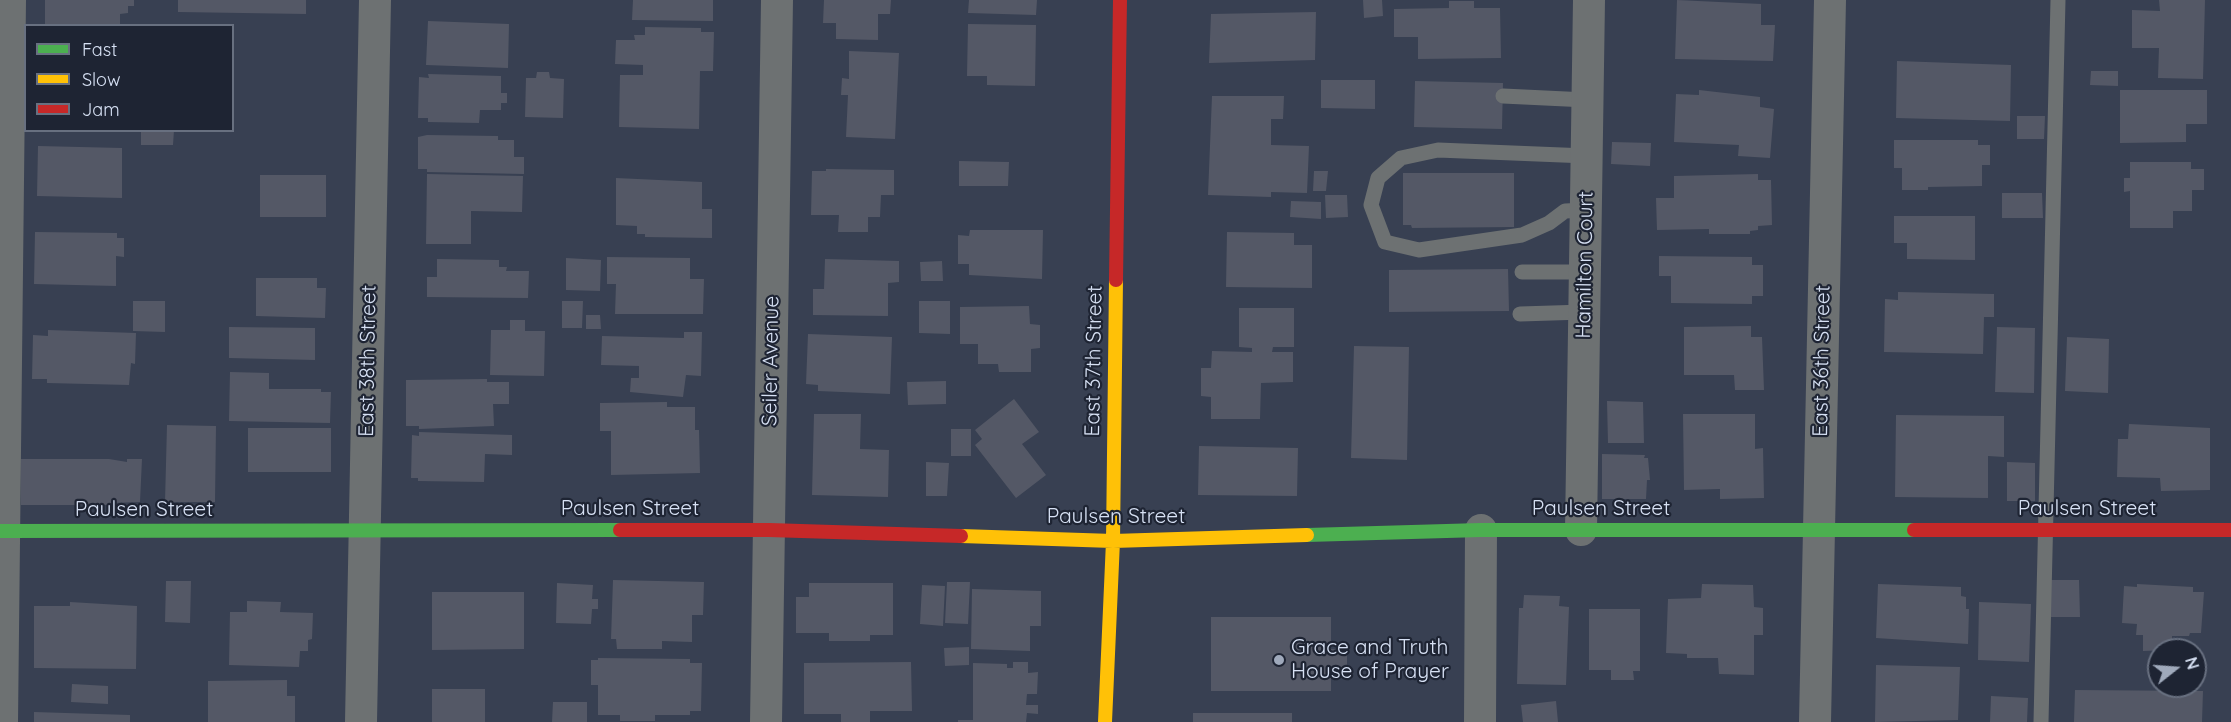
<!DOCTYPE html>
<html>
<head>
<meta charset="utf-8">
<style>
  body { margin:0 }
  #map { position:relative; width:2231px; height:722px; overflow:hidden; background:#384052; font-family:Quicksand,sans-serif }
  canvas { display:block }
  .legend { position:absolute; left:24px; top:24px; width:210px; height:108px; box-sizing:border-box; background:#1e2433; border:2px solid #687080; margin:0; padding:8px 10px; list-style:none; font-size:18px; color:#d7e1f4 }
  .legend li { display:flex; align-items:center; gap:12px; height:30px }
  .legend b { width:30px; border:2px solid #687080 }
  .north { position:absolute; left:2147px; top:638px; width:60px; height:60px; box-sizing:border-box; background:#1e2433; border:2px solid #687080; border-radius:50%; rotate:73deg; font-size:16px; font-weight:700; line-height:24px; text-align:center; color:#d7e1f4 }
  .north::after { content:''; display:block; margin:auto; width:21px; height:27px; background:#9fa9bb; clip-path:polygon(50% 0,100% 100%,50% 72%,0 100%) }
</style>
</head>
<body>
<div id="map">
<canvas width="2231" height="722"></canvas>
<ul class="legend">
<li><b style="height:8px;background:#4caf50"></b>Fast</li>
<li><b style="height:8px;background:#ffc107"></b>Slow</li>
<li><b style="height:8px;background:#c62828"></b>Jam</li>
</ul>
<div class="north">N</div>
</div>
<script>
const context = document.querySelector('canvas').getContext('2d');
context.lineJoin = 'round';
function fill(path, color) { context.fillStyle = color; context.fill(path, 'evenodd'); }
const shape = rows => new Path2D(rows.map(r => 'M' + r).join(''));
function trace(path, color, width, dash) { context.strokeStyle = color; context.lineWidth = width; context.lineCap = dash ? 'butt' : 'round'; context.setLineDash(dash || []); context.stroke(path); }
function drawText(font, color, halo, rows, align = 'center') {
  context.font = font + ' Quicksand,sans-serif'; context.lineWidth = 4.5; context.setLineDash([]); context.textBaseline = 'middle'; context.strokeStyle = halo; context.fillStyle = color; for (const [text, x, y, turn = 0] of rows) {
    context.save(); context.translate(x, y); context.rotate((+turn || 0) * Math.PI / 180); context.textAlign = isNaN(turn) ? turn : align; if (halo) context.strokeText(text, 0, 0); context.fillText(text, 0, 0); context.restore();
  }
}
fill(shape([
  [45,0,134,0,134,6,128,6,128,13,120,14,120,26,45,26],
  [178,0,306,0,306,14,178,12],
  [633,0,713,0,713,21,632,20],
  [824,0,891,0,890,14,878,14,878,40,836,39,836,23,823,23],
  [969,0,1037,0,1036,15,968,13],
  [1363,0,1382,0,1383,16,1364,18],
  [1677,0,1761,4,1761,25,1775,25,1773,61,1675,59],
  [2159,0,2205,0,2203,79,2158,78,2159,48,2132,48,2132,10,2160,11],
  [1449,1,1474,1,1474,8,1500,8,1501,58,1418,59,1418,37,1394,37,1394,9,1449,8],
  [1316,12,1315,60,1209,63,1211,14],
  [428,21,509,24,508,68,426,65],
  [968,24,1036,25,1035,86,987,85,987,76,967,76],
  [645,27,701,28,701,32,714,32,713,71,700,71,699,129,619,127,620,75,643,75,643,65,615,64,616,40,635,40,634,35,645,35],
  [849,51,899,53,895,139,846,137,848,95,841,95,842,78,849,79],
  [1897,61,2011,65,2010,121,1896,118],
  [2091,71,2118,71,2118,86,2090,85],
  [537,72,549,72,550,78,564,79,563,118,525,117,526,78,536,78],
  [428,74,501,76,501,93,507,93,507,103,501,103,501,110,480,110,479,123,428,122,428,118,418,118,419,77,429,78],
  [1321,80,1375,80,1375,109,1321,108],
  [1415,81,1503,83,1502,129,1414,127],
  [1699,90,1760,97,1760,107,1774,109,1770,158,1738,156,1739,145,1674,142,1676,94,1699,95],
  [2120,90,2207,90,2207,124,2186,124,2186,142,2120,143],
  [1212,96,1284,96,1283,119,1271,119,1271,145,1309,146,1307,193,1271,192,1271,197,1208,195],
  [2017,116,2045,116,2044,139,2017,139],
  [141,130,174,130,173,145,141,145],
  [427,135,498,136,498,140,514,140,514,157,524,157,524,174,427,172,427,169,418,169,418,137],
  [1894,140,1978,140,1978,145,1990,145,1990,165,1982,165,1982,186,1928,187,1928,190,1902,190,1902,168,1894,168],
  [1612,142,1651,143,1650,166,1611,164],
  [38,146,122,148,122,198,37,196],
  [959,161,1009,162,1008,186,959,186],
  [2130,162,2191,162,2191,169,2204,169,2204,190,2192,190,2192,211,2173,211,2173,228,2130,228,2130,191,2124,192,2124,178,2130,178],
  [826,169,894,170,894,195,881,195,880,217,868,217,868,232,838,232,839,215,811,215,812,171,826,171],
  [1314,171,1328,171,1326,191,1313,191],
  [1403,173,1514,173,1514,227,1412,228,1411,225,1403,225],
  [427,174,523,176,522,212,471,211,471,244,426,244],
  [1758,174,1758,180,1771,180,1772,225,1758,226,1758,230,1750,231,1750,234,1709,234,1709,229,1657,230,1656,198,1674,198,1674,176],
  [260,175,326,175,326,217,260,217],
  [616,178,702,182,702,209,712,209,712,238,645,237,645,234,637,234,637,226,616,225],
  [2002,193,2042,193,2043,218,2002,218],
  [1325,195,1347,195,1348,217,1326,218],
  [1291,201,1321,202,1321,219,1290,217],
  [1894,216,1975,216,1975,260,1907,259,1907,243,1894,243],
  [970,230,1043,230,1042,279,969,275,969,264,958,264,958,235,969,236],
  [35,232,117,233,117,238,124,238,124,257,116,256,116,286,34,284],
  [1227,232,1294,233,1294,245,1312,245,1312,288,1226,287],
  [1659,256,1752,257,1752,265,1763,265,1763,296,1752,296,1752,304,1671,303,1671,276,1659,276],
  [607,257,690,258,690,279,704,279,703,314,615,314,616,284,607,284],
  [566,258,601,260,600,291,566,290],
  [437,259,499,260,499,267,507,267,506,271,529,271,528,298,427,297,427,277,437,277],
  [825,259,899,261,899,282,888,283,888,316,813,315,813,289,824,289],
  [942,261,943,281,921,281,920,262],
  [1508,269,1509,311,1389,312,1389,270],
  [256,278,317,278,317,288,326,288,325,318,256,316],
  [1898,292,1994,294,1994,317,1984,317,1983,354,1884,352,1885,299,1898,300],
  [133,301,165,301,165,332,133,331],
  [562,301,583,301,582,328,562,328],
  [919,301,950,301,950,334,919,333],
  [1029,306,1030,324,1040,325,1040,348,1031,349,1031,372,999,372,998,364,978,364,978,344,960,344,960,307],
  [1239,308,1294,308,1294,347,1273,347,1272,352,1293,352,1293,382,1261,383,1260,419,1211,419,1211,397,1201,396,1201,368,1211,368,1212,351,1252,352,1252,348,1239,347],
  [586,315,600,315,601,329,586,329],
  [510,320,525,320,525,331,545,331,544,376,490,375,491,330,510,330],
  [1751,326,1751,337,1762,337,1764,390,1735,390,1734,375,1684,375,1684,327],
  [229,327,315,328,315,360,229,358],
  [1997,327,2035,328,2034,393,1995,392],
  [48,330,136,333,135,364,131,363,129,385,47,383,47,379,32,379,33,335,48,336],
  [684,332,702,332,701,376,686,375,683,397,630,392,631,378,639,378,639,366,601,365,602,336,684,338],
  [808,334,892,337,890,394,818,391,818,385,806,384],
  [2067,337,2109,339,2108,393,2065,391],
  [1354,346,1409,347,1407,460,1351,458],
  [230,372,269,373,269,389,321,389,321,392,331,392,330,423,229,421],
  [487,379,487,382,509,382,509,404,493,404,494,426,419,429,419,426,406,426,406,380],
  [946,381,946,404,908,405,907,382],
  [1014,399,1039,432,1022,444,1046,475,1016,498,975,445,982,439,975,430],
  [1607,401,1643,402,1644,443,1608,443],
  [667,402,667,407,695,407,695,430,699,430,700,473,611,475,611,431,600,431,600,403],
  [814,414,861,414,860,449,889,450,888,497,812,495],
  [1683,414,1755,414,1755,449,1763,448,1764,498,1720,499,1720,489,1684,490],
  [1896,415,2004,416,2004,457,1988,456,1988,498,1895,497],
  [2129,424,2210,428,2210,490,2161,491,2160,478,2117,477,2118,439,2128,439],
  [167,425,216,426,215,502,165,502],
  [248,428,331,428,331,472,248,472],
  [951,429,971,429,971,456,951,456],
  [419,432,512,435,512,455,485,454,484,482,418,481,418,478,411,478,412,435,419,436],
  [1199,446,1298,448,1297,496,1198,495],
  [1602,454,1645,455,1644,458,1648,458,1650,480,1647,480,1646,499,1602,499],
  [21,459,109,459,127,462,127,459,142,459,140,502,112,503,112,505,21,505],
  [926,462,949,463,947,496,926,496],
  [2007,462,2035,463,2035,501,2007,501],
  [613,580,704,582,703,615,692,615,692,642,662,641,662,649,617,649,616,639,611,639],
  [2051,580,2079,580,2080,617,2051,617],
  [166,581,191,581,190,623,165,622],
  [947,582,970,582,968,624,945,623],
  [557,583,593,585,592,599,598,599,598,609,592,609,591,624,556,623],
  [809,583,893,583,893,635,870,635,870,641,829,641,829,633,796,633,796,597,809,597],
  [1702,584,1753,585,1754,607,1763,608,1763,635,1754,635,1754,675,1719,674,1718,658,1687,658,1687,654,1666,653,1668,599,1701,598],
  [1878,584,1961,587,1961,596,1966,597,1966,609,1969,609,1968,644,1876,638],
  [2137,584,2193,587,2193,592,2204,592,2201,633,2190,633,2189,636,2172,636,2172,650,2143,651,2143,635,2136,635,2137,624,2122,623,2124,586,2137,587],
  [922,585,945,586,943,626,920,624],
  [972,589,1041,591,1041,626,1030,626,1030,651,971,649],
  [432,592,524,592,524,649,432,650],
  [1524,595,1560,596,1559,606,1569,607,1566,685,1517,684,1519,608,1523,608],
  [247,601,281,602,280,612,313,613,312,639,308,640,308,651,300,651,299,667,229,665,230,612,247,612],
  [70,602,137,606,136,669,34,668,34,606,70,606],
  [1979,602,2031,604,2029,662,1978,660],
  [1589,609,1640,609,1640,671,1633,671,1634,680,1611,680,1611,670,1589,670],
  [1211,617,1331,617,1331,649,1347,650,1347,671,1331,670,1331,691,1211,691],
  [969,647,969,665,945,666,944,648],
  [598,658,690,659,690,663,702,663,701,711,690,711,690,715,655,715,655,721,620,721,620,715,598,715,598,685,591,685,591,660,598,660],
  [911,662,912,711,870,711,870,722,841,722,841,714,804,714,804,663],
  [1013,662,1028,662,1028,673,1038,672,1037,694,1027,694,1026,705,1038,705,1038,714,1027,713,1026,722,958,722,958,720,973,720,973,663,1007,664,1007,668,1013,668],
  [1876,665,1960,667,1958,720,1875,722],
  [287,680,287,696,295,696,295,722,208,722,208,681],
  [72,684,108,686,108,704,71,702],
  [432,689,485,689,485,722,432,722],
  [2075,690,2203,691,2202,722,2074,722],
  [1991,696,2028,698,2027,722,1990,722],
  [1556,701,1558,722,1523,722,1521,705],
  [553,702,587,702,587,722,552,722],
  [34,712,130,715,130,722,34,722],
  [1193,713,1292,713,1292,722,1193,722]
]), '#545866');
trace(shape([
  [1503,96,1587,100],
  [1586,210,1565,211,1549,223,1522,235,1419,250,1385,242,1371,205,1378,178,1401,158,1438,150,1587,156],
  [1522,272,1585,272],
  [1520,314,1584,312],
  [2041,722,2058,0]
]), '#6d7172', 15);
trace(shape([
  [1581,530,1589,0],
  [2,722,10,0],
  [361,722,375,0],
  [766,722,777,0],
  [1480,722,1481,530],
  [1815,722,1830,0]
]), '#6d7172', 32);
trace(shape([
  [0,531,620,530],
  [1307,535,1481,530,1914,530]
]), '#4caf50', 14);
trace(shape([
  [961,536,1113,541,1307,535],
  [1105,722,1113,541,1116,280]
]), '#ffc107', 14);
trace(shape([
  [1116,280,1120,0],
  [620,530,769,530,961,536],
  [1914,530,2231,530]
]), '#c62828', 14);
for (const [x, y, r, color] of [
  [1279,660,6,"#9fa9bb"]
]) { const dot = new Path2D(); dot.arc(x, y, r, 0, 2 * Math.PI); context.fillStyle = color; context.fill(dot); trace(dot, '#1e2433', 2); }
drawText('21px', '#d7e1f4', '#1e2433', [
  ["Hamilton Court",1585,265,-89],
  ["East 38th Street",368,361,-89],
  ["Seiler Avenue",771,361,-89],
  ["East 37th Street",1094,361,-89],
  ["East 36th Street",1822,361,-89],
  ["Paulsen Street",630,509],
  ["Paulsen Street",1601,509],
  ["Paulsen Street",2087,509],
  ["Paulsen Street",144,510],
  ["Paulsen Street",1116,517]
]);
drawText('21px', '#d7e1f4', '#1e2433', [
  ["Grace and Truth",1291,648],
  ["House of Prayer",1291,672]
], 'left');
</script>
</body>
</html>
